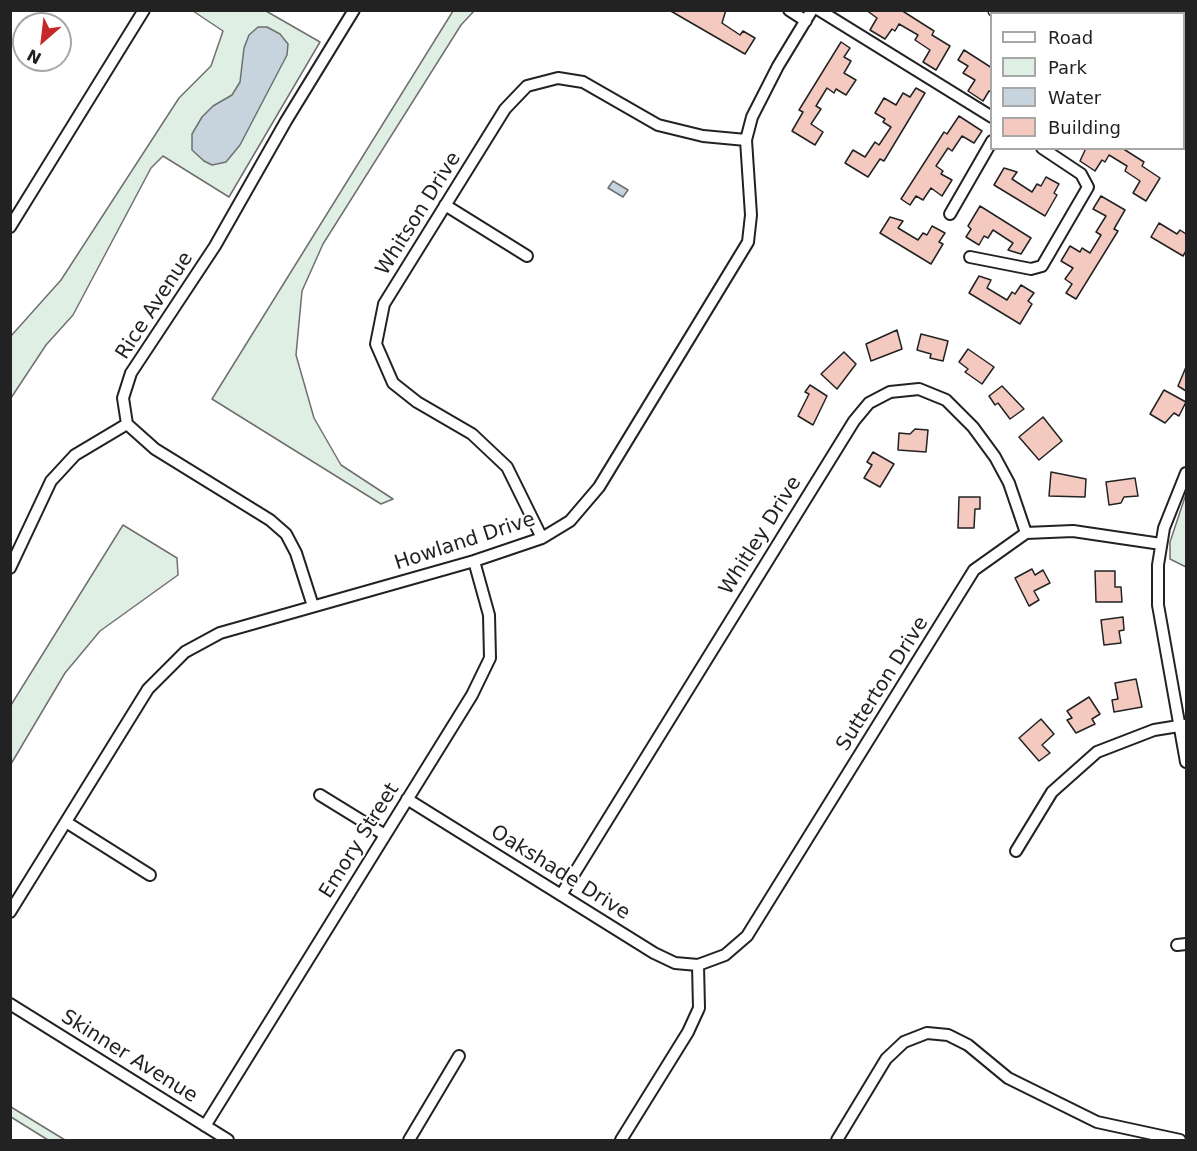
<!DOCTYPE html>
<html>
<head>
<meta charset="utf-8">
<style>
  body { margin:0 }
  #map { position:relative; width:1197px; height:1151px; overflow:hidden; background:#fff; font-family:"DejaVu Sans",sans-serif }
  canvas { display:block }
  .frame { position:absolute; inset:0; border:12px solid #222; pointer-events:none }
  .legend { position:absolute; left:990px; top:12px; width:195px; height:138px; box-sizing:border-box; background:#fff; border:2px solid #a7a7a7; margin:0; padding:8px 10px; list-style:none; font-size:18px; color:#222 }
  .legend li { display:flex; align-items:center; gap:12px; height:30px }
  .legend b { width:30px; border:2px solid #a7a7a7 }
  .north { position:absolute; left:12px; top:12px; width:60px; height:60px; box-sizing:border-box; background:#fff; border:2px solid #a7a7a7; border-radius:50%; rotate:208deg; font-size:16px; font-weight:700; line-height:24px; text-align:center; color:#222 }
  .north::after { content:''; display:block; margin:auto; width:21px; height:27px; background:#c62828; clip-path:polygon(50% 0,100% 100%,50% 72%,0 100%) }
</style>
</head>
<body>
<div id="map">
<canvas width="1197" height="1151"></canvas>
<div class="frame"></div>
<ul class="legend">
<li><b style="height:8px;background:#fff"></b>Road</li>
<li><b style="height:16px;background:#e0efe3"></b>Park</li>
<li><b style="height:16px;background:#c7d3dd"></b>Water</li>
<li><b style="height:16px;background:#f3c9c0"></b>Building</li>
</ul>
<div class="north">N</div>
</div>
<script>
const context = document.querySelector('canvas').getContext('2d');
context.lineJoin = 'round';
function fill(path, color) { context.fillStyle = color; context.fill(path, 'evenodd'); }
const shape = rows => new Path2D(rows.map(r => 'M' + r).join(''));
function trace(path, color, width, dash) { context.strokeStyle = color; context.lineWidth = width; context.lineCap = dash ? 'butt' : 'round'; context.setLineDash(dash || []); context.stroke(path); }
function drawText(font, color, halo, rows, align = 'center') {
  context.font = font + ' "DejaVu Sans",sans-serif'; context.lineWidth = 4.5; context.setLineDash([]); context.textBaseline = 'middle'; context.strokeStyle = halo; context.fillStyle = color; for (const [text, x, y, turn = 0] of rows) {
    context.save(); context.translate(x, y); context.rotate((+turn || 0) * Math.PI / 180); context.textAlign = isNaN(turn) ? turn : align; if (halo) context.strokeText(text, 0, 0); context.fillText(text, 0, 0); context.restore();
  }
}
const green = shape([
  [193,11,266,11,320,42,229,197,163,156,151,168,73,315,46,345,11,398,11,336,61,280,179,98,211,66,223,31,193,11],
  [453,11,474,11,461,25,323,244,302,291,296,355,314,418,341,465,393,499,381,504,212,399,453,11],
  [1186,494,1186,567,1170,559,1170,542,1186,494],
  [123,525,177,558,178,575,100,631,65,673,11,764,11,705,123,525],
  [10,1107,11,1107,65,1140,48,1140,11,1117,10,1107]
]);
fill(green, '#e0efe3');
trace(green, '#6f6f6f', 1.5);
const water = shape([
  [258,27,267,27,280,34,288,44,287,55,240,145,226,162,212,165,204,161,192,150,192,134,202,117,213,106,232,95,240,82,244,48,249,35,258,27],
  [613,181,628,190,623,197,608,188,613,181]
]);
fill(water, '#c7d3dd');
trace(water, '#6f6f6f', 1.5);
const building = shape([
  [669,10,726,10,722,23,740,35,743,31,755,38,745,54,669,10],
  [901,10,934,31,932,35,950,46,936,70,923,62,930,50,915,40,918,35,899,24,895,31,892,29,885,39,870,30,877,18,866,10,901,10],
  [1133,10,1186,10,1186,43,1184,41,1184,14,1138,14,1133,10],
  [841,42,850,48,844,57,851,61,844,73,856,80,846,95,836,89,834,93,827,88,816,106,821,109,811,124,823,132,815,145,792,131,803,112,799,110,841,42],
  [964,50,992,68,992,92,989,91,983,101,968,91,975,80,963,73,968,66,958,60,964,50],
  [916,88,925,93,884,161,880,159,868,177,845,163,853,150,865,157,875,142,879,145,891,127,883,122,885,119,875,113,884,98,896,105,903,93,910,97,916,88],
  [959,116,982,131,974,143,962,136,952,151,948,148,936,166,943,171,941,174,952,180,942,196,931,188,923,200,916,196,910,205,901,199,944,132,947,134,959,116],
  [1086,148,1122,148,1144,162,1142,166,1160,178,1146,201,1133,193,1140,181,1125,171,1127,166,1109,155,1105,162,1102,160,1095,171,1080,161,1086,148],
  [1004,168,1017,172,1012,179,1032,192,1037,184,1041,186,1046,177,1059,184,1054,193,1057,195,1045,216,994,185,1004,168],
  [1101,196,1125,210,1114,229,1118,231,1076,299,1066,293,1072,284,1065,279,1073,268,1061,261,1070,246,1080,252,1082,248,1090,253,1101,235,1096,232,1106,216,1093,209,1101,196],
  [980,206,1031,238,1021,254,1008,250,1013,243,993,230,988,238,984,236,979,245,966,237,971,229,968,226,980,206],
  [890,217,903,221,898,228,918,240,923,233,927,235,932,226,945,233,939,242,943,244,931,264,880,233,890,217],
  [1159,223,1177,234,1180,230,1186,234,1186,251,1183,256,1151,237,1159,223],
  [979,276,991,280,987,288,1007,300,1012,292,1015,294,1021,285,1034,293,1028,301,1032,304,1020,324,969,293,979,276],
  [897,330,902,349,871,361,866,344,897,330],
  [921,334,948,341,943,361,930,358,931,354,917,350,921,334],
  [968,349,994,367,982,384,965,372,968,369,959,362,968,349],
  [844,352,856,364,837,389,821,374,844,352],
  [1186,367,1186,391,1178,386,1186,367],
  [810,385,827,396,813,425,798,416,809,394,805,392,810,385],
  [1002,386,1024,409,1010,419,998,403,995,405,989,396,1002,386],
  [1164,390,1186,402,1179,416,1174,413,1165,423,1150,414,1164,390],
  [1043,417,1062,441,1039,460,1019,437,1043,417],
  [915,429,928,430,926,452,898,450,899,433,910,434,915,429],
  [873,452,894,464,880,487,864,478,872,465,867,462,873,452],
  [1051,472,1086,479,1085,497,1049,496,1051,472],
  [1135,478,1138,496,1124,497,1121,503,1109,505,1106,482,1135,478],
  [959,497,980,497,980,509,975,509,974,528,958,528,959,497],
  [1032,569,1035,575,1043,570,1050,583,1034,591,1039,600,1029,606,1015,578,1032,569],
  [1095,571,1115,571,1115,587,1121,587,1122,602,1096,602,1095,571],
  [1123,617,1124,630,1119,631,1121,643,1104,645,1101,620,1123,617],
  [1136,679,1142,707,1114,712,1112,700,1118,699,1115,683,1136,679],
  [1089,697,1100,714,1092,719,1095,724,1076,733,1067,720,1072,718,1067,711,1089,697],
  [1041,719,1054,734,1042,745,1050,753,1039,761,1019,738,1041,719]
]);
fill(building, '#f3c9c0');
trace(building, '#222', 1.5);
const street = shape([
  [789,10,806,21],
  [819,10,992,117],
  [445,205,527,256],
  [950,214,992,141],
  [10,227,144,10],
  [970,257,1031,269,1042,266,1088,187,1081,174,1042,148],
  [1186,473,1164,528,1158,565,1158,605,1186,762],
  [542,538,507,467,472,434,417,402,393,383,376,344,384,304,505,109,527,86,558,78,583,82,658,125,703,136,746,140],
  [10,568,51,481,75,455,127,424],
  [313,606,296,553,286,534,270,520,155,449,127,424,123,398,131,373,215,246,286,121,354,10],
  [320,795,385,835],
  [407,799,654,953,675,963,698,965,725,955,747,936,974,570,1026,533,1073,531,1161,544],
  [66,822,150,875],
  [1016,851,1052,792,1097,752,1154,730,1185,725],
  [561,895,854,421,869,403,890,392,919,389,946,400,973,427,995,457,1009,483,1026,533],
  [10,912,148,689,185,652,220,633,474,561,542,538,570,521,599,487,748,242,751,215,746,140,752,117,778,66,812,10],
  [1177,945,1186,944],
  [10,1004,228,1140],
  [205,1126,472,695,490,658,489,615,474,561],
  [409,1140,459,1056],
  [621,1140,688,1032,699,1008,698,965],
  [837,1140,886,1059,904,1042,927,1033,948,1035,968,1045,1008,1078,1097,1122,1180,1140]
]);
const secondary = shape([
  [996,10,1001,14],
  [1184,127,1186,129]
]);
trace(street, '#222', 14);
trace(secondary, '#222', 18);
trace(street, '#fff', 10);
trace(secondary, '#fff', 15);
drawText('20px', '#222', '#fff', [
  ["Whitson Drive",419,214,-58],
  ["Rice Avenue",155,306,-57],
  ["Whitley Drive",761,536,-58],
  ["Howland Drive",465,542,-18],
  ["Sutterton Drive",883,684,-58],
  ["Emory Street",360,841,-58],
  ["Oakshade Drive",560,873,32],
  ["Skinner Avenue",129,1057,32]
]);
</script>
</body>
</html>
